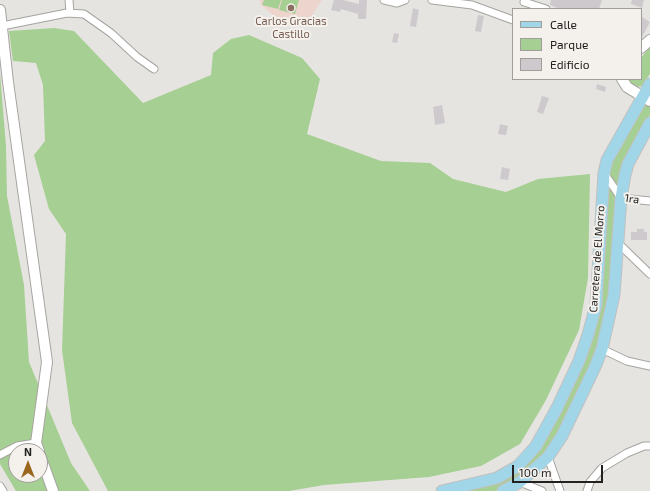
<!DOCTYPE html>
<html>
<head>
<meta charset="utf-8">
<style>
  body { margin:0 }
  #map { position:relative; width:650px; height:491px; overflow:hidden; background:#e6e4e0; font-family:"Exo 2",sans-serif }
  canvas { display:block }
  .legend { position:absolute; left:512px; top:8px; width:130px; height:72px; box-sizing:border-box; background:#f4f1ed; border:1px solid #a09e9b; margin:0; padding:5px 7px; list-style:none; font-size:12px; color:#232221 }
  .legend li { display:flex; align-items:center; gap:8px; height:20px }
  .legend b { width:20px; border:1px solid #a09e9b }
  .north { position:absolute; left:8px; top:443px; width:40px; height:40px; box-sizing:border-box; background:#f4f1ed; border:1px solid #a09e9b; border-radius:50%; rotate:0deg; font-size:11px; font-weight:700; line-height:16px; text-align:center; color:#232221 }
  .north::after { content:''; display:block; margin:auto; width:14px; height:18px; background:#9b661d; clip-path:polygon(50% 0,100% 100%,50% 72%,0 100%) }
  .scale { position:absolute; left:512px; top:465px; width:91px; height:18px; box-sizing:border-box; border:2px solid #232221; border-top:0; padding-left:5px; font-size:12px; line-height:14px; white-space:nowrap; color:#232221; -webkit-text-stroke:3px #f4f1ed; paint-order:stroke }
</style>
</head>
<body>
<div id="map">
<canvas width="650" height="491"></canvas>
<ul class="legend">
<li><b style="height:5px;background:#a1d6e9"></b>Calle</li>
<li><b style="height:11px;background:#a6cf93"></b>Parque</li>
<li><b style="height:11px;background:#cdc9cc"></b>Edificio</li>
</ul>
<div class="north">N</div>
<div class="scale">100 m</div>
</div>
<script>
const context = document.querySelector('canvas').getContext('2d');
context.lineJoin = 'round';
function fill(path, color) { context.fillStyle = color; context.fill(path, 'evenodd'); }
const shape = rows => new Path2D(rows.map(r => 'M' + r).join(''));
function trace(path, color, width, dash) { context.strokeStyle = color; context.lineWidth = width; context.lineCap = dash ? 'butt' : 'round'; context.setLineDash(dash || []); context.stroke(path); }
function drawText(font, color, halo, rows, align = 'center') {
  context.font = font + ' "Exo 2",sans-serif'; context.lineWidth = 4; context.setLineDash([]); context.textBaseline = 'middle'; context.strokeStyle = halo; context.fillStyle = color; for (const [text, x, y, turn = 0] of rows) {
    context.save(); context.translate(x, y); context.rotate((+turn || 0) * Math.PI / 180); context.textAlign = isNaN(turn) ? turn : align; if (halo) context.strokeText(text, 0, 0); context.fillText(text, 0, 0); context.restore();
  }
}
fill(shape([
  [260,0,322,0,312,15,304,21,292,22,283,21,274,16,261,5]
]), '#edd4cc');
fill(shape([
  [264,0,281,0,278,9,262,5],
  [282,0,299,0,295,14,279,10],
  [54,28,74,31,143,103,211,75,213,53,231,39,249,35,302,58,320,79,307,134,381,161,430,163,453,179,506,192,538,179,590,174,588,278,579,330,546,400,520,444,481,466,429,477,324,485,289,491,108,491,72,423,62,350,66,234,49,209,34,155,45,141,43,85,36,63,13,61,9,31],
  [650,47,650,74,642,86,636,87,630,82,629,79,641,79,641,58],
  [0,73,6,146,7,196,24,285,29,362,71,463,90,491,16,491,0,464],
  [16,451,40,451,40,475,16,475],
  [643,101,650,105,650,115,626,156,620,174,611,293,606,317,592,363,557,436,545,455,518,479,495,491,461,491,522,469,593,334,602,306,608,169]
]), '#a6cf93');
fill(shape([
  [334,0,343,0,359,4,359,0,367,0,366,19,358,19,358,14,341,9,340,12,331,10],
  [551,0,602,0,599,9,560,9,550,5],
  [632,0,644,0,642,8,631,4],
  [413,8,419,10,416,27,410,26],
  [478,15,484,16,481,32,475,31],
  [642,17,650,22,641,39,641,20],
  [394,33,399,34,397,43,392,42],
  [597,84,606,87,605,92,596,89],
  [542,96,549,98,543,114,537,112],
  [442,105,445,123,435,125,433,107],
  [500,124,508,126,506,135,498,134],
  [502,167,510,169,508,180,500,179],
  [637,229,644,229,644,232,647,232,647,240,631,240,631,232,637,232]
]), '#cdc9cc');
const street = shape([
  [69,0,70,13],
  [384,0,397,3,405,0],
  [432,0,472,5,513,20],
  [524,2,546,9],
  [2,26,67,13,84,14,111,33,137,57,154,69],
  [604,173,621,198,650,201],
  [618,243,650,274],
  [602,349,627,361,650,366],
  [0,455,17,446,36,443],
  [548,457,560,491],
  [520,482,542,491],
  [0,486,3,491],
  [587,491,590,482,602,468,627,453,644,446,650,446]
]);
const secondary = shape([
  [0,10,8,82,47,362,36,443,39,451],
  [641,48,650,40],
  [622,79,627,87,650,101],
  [40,455,53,491]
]);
const primary = shape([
  [442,491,497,478,518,466,536,446,557,408,579,361,588,335,596,305,604,173,607,160,650,84],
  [503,491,520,482,548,457,562,436,595,367,602,349,614,295,621,198,625,175,628,164,650,123]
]);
trace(street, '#a6a4a0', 9);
trace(secondary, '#a6a4a0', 12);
trace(primary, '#c1c1c1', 13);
trace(street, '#fff', 7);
trace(secondary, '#fff', 10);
trace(primary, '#a1d6e9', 11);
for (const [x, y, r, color] of [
  [291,8,4,"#8d6e63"]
]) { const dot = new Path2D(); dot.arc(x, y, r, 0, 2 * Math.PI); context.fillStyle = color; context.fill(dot); trace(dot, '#f4f1ed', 1.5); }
drawText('11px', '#785e54', '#f4f1ed', [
  ["Carlos Gracias",291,21],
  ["Castillo",291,34]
]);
drawText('11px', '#232221', '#f4f1ed', [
  ["1ra",632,199,8],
  ["Carretera de El Morro",597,259,-86]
]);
</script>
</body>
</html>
